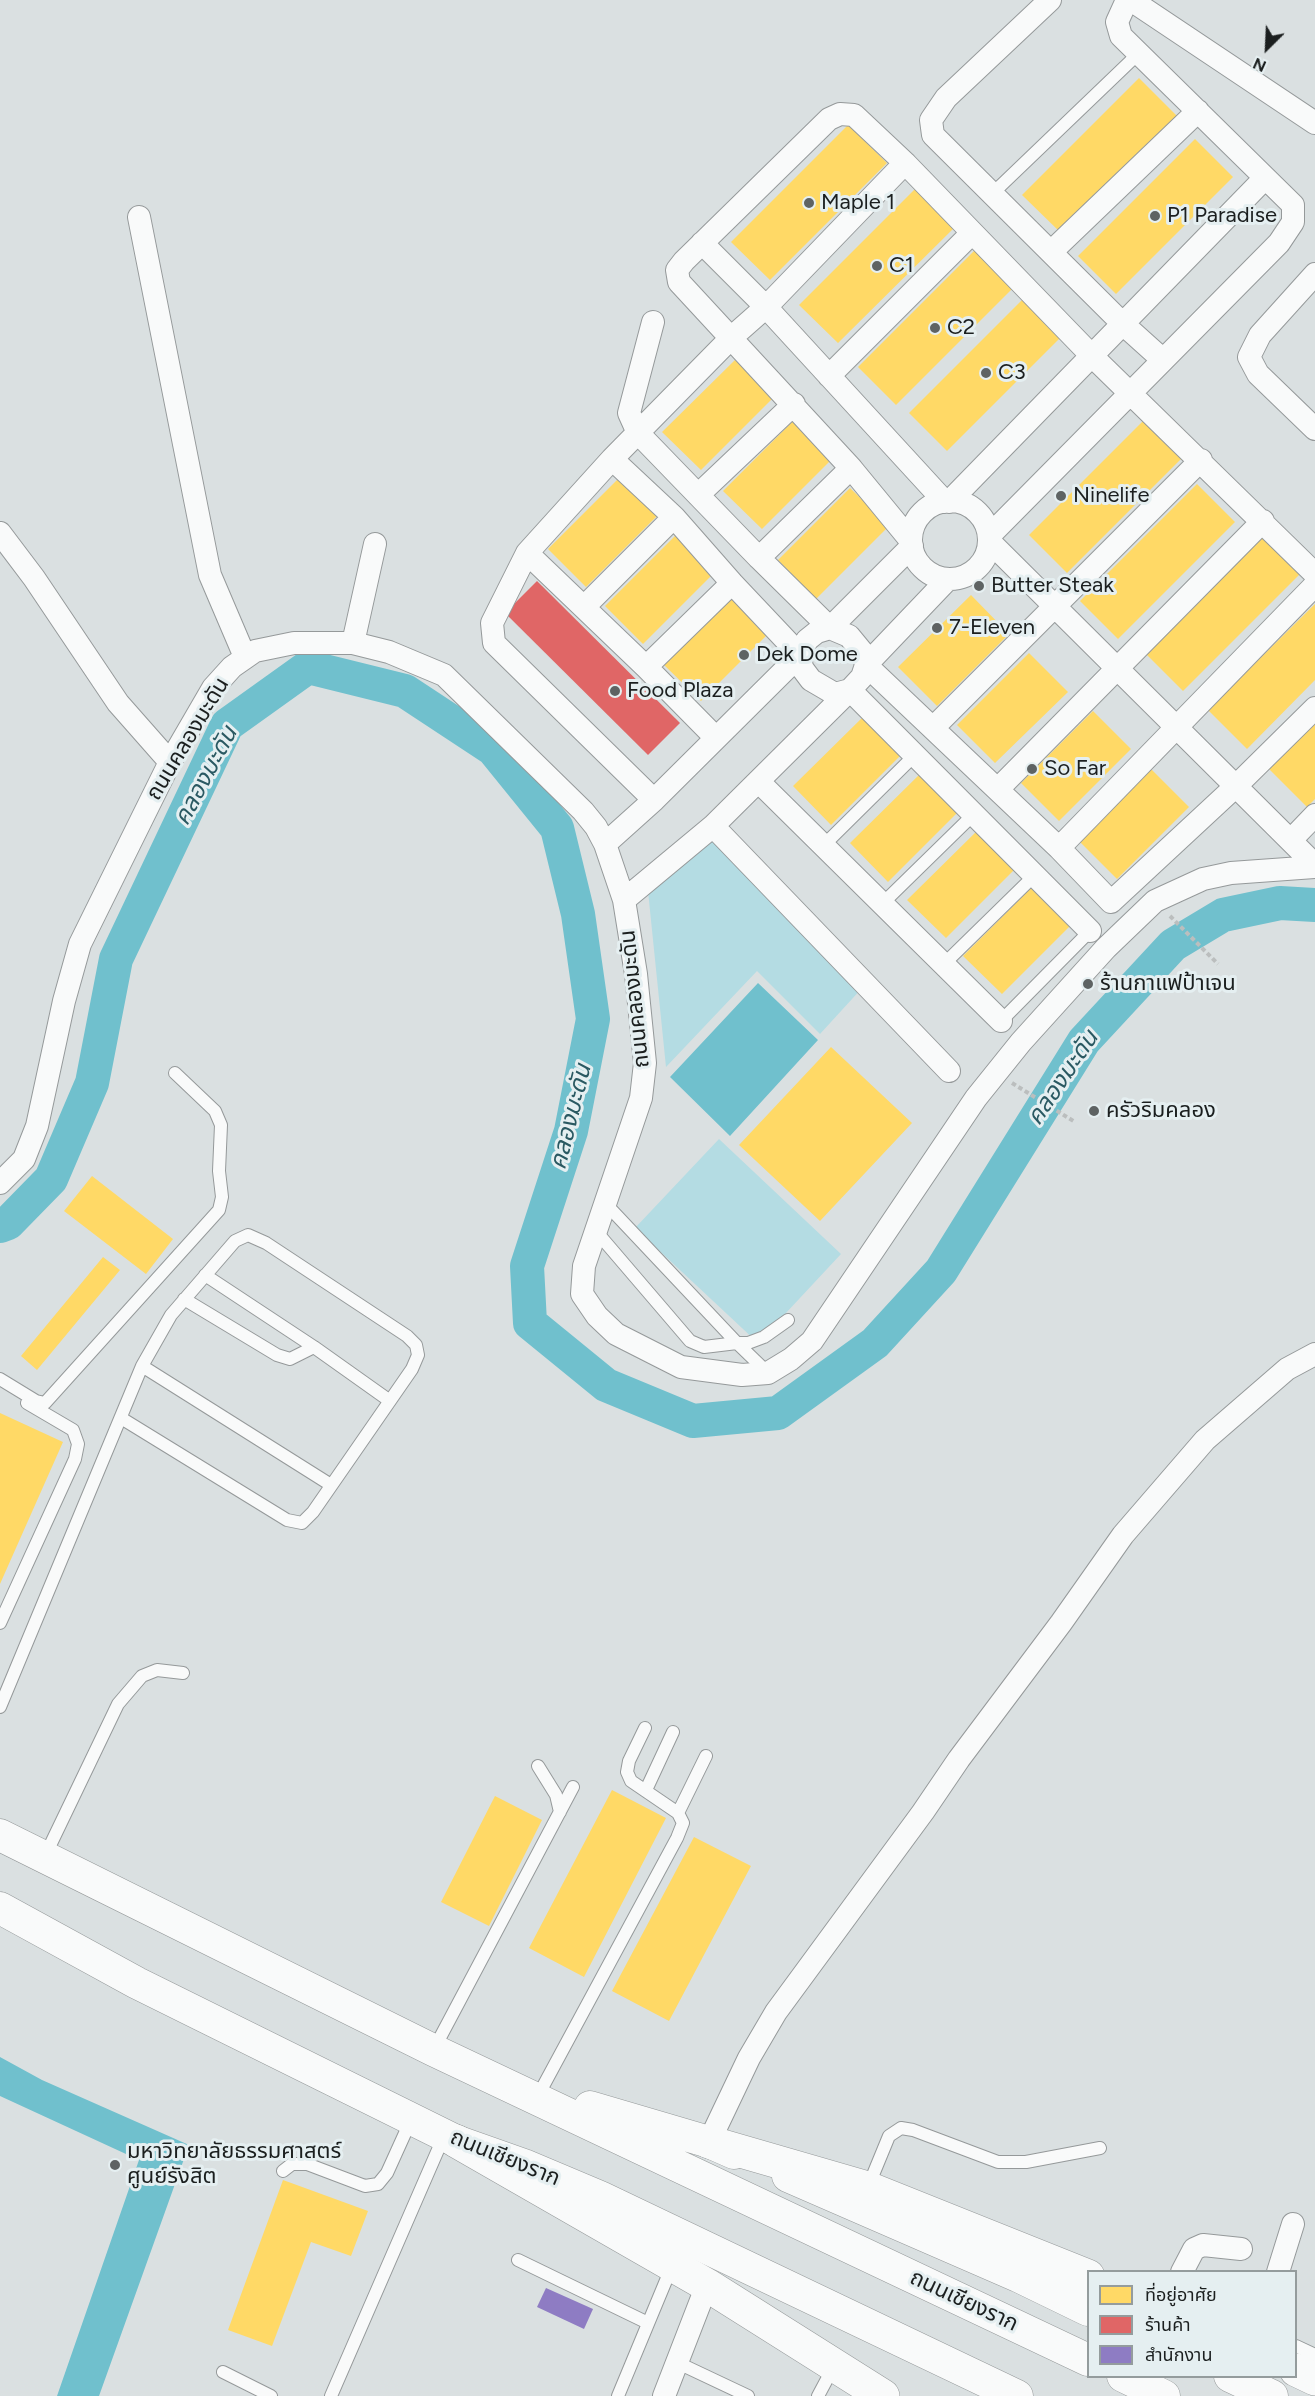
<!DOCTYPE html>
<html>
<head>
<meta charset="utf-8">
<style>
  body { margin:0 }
  #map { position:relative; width:1315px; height:2396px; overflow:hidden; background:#dae0e1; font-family:Figtree,"Noto Sans Thai",sans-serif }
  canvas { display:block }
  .legend { position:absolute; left:1087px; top:2270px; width:210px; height:108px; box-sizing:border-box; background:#e5eff1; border:2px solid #949c9d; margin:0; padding:8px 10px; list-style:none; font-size:18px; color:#1b1f1f }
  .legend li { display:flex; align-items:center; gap:12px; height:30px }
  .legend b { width:30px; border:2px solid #949c9d }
  .north { position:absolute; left:1237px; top:18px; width:60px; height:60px; -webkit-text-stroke:4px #e5eff1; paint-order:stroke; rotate:204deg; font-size:16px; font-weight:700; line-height:24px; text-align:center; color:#1b1f1f }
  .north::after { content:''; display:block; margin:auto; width:21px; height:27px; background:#1b1f1f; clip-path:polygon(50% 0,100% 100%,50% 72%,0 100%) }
</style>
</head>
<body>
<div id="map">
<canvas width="1315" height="2396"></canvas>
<ul class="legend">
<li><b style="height:16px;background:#ffd966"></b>ที่อยู่อาศัย</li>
<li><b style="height:16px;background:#e06666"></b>ร้านค้า</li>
<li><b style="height:16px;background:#8e7cc3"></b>สำนักงาน</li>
</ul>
<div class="north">N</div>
</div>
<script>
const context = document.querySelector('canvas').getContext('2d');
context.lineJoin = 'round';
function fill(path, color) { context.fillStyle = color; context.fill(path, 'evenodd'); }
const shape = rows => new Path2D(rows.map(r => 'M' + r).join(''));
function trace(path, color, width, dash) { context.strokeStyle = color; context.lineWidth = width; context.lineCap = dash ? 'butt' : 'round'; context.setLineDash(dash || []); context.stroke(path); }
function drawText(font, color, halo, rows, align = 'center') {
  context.font = font + ' Figtree,"Noto Sans Thai",sans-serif'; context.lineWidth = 6; context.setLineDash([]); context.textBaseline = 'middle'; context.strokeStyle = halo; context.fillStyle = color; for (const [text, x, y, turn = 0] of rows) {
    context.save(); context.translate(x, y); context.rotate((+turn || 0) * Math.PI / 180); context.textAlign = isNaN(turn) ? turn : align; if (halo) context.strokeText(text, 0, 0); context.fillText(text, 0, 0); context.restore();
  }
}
fill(shape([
  [716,835,863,987,820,1034,757,971,666,1067,648,891],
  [719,1139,841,1254,758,1343,635,1228]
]), '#b4dce3');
fill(shape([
  [758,983,818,1040,730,1136,670,1077],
  [0,2057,42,2080,189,2145,99,2396,57,2396,139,2160,0,2096]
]), '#70c0cd');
fill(shape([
  [1139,78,1177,116,1061,233,1022,195],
  [848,125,887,163,770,280,731,242],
  [1195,139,1233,177,1116,294,1078,256],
  [916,188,955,227,838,343,799,305],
  [975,250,1013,288,896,405,858,367],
  [1026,296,1064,334,947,451,909,413],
  [735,360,773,398,701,470,662,432],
  [1146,418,1184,456,1067,573,1029,535],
  [795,419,834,457,762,529,723,491],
  [620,477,658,515,586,587,548,549],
  [1197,484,1235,522,1118,639,1080,601],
  [850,488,889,526,816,599,778,560],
  [677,534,715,572,643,644,605,606],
  [1262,536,1300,574,1183,691,1145,653],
  [734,591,773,629,701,701,662,663],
  [971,595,1009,634,937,706,898,667],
  [1315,604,1315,680,1247,749,1208,710],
  [1029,653,1068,692,995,763,957,725],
  [1093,711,1131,749,1059,821,1021,783],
  [865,715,903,753,831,825,793,786],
  [1315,723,1315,799,1307,807,1269,769],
  [1151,769,1189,807,1117,879,1079,841],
  [922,772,960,810,888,882,850,843],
  [980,828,1018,866,946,938,907,900],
  [1035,884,1074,922,1002,994,963,956],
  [831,1047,912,1123,820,1221,739,1145],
  [92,1176,173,1239,146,1274,64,1211],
  [103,1257,120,1270,37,1370,21,1356],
  [0,1413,63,1442,0,1584],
  [612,1790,666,1818,584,1977,529,1948],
  [495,1796,542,1820,489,1926,441,1902],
  [694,1837,751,1866,669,2021,612,1991],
  [283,2180,368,2211,351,2256,311,2242,272,2346,228,2330]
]), '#ffd966');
fill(shape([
  [537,581,680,723,648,755,505,613]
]), '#e06666');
fill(shape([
  [546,2288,593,2309,584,2329,537,2307]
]), '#8e7cc3');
trace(shape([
  [0,1226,8,1223,51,1179,92,1083,116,959,227,725,308,667,405,691,493,749,557,828,578,914,593,1019,571,1131,527,1266,530,1323,606,1385,693,1421,778,1413,875,1343,941,1271,1084,1041,1173,945,1223,915,1280,903,1315,905]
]), '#70c0cd', 34);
const lane = shape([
  [992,194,1139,53],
  [823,846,916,754],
  [882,904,974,814],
  [944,964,1035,875],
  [1001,1021,1090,931],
  [605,1203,737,1343,748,1343,764,1337,788,1320],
  [595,1230,690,1341,704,1347,737,1343,768,1373],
  [205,1275,314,1347,390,1401],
  [184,1299,277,1355,290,1359,314,1347],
  [142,1366,331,1485],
  [0,1379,36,1401,45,1403,219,1210,222,1197,219,1171,221,1125,215,1111,175,1073],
  [0,1623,75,1459,78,1444,73,1430,27,1403],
  [0,1707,142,1366,171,1315,235,1241,248,1235,266,1243,407,1336,416,1345,418,1355,412,1369,313,1512,302,1523,287,1520,121,1418],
  [538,1766,556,1795,560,1812],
  [646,1790,673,1732],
  [678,1813,706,1756],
  [45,1856,118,1704,142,1676,157,1670,183,1673],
  [434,2049,573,1787],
  [540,2092,677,1838,683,1823,678,1813,631,1781,627,1772,629,1761,645,1728],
  [283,2171,292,2164,307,2164,365,2186,378,2184,387,2173,411,2120],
  [868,2187,889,2136,901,2128,913,2130,998,2162,1026,2162,1100,2148],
  [518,2260,648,2323],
  [1296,2346,1315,2355],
  [676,2362,748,2396],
  [223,2372,271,2396],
  [331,2396,444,2136],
  [618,2396,672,2266],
  [818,2396,834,2366]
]);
const street = shape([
  [1050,0,946,98,931,120,933,135,1123,324,1163,360],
  [1131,0,1315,123],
  [139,217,210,575,245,657],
  [702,243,766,307,945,502],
  [1051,252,1198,111],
  [1315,274,1260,335,1249,357,1258,374,1315,429],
  [653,322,629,413,638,433,759,558,830,628,912,546],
  [829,376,971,234],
  [698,495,794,404],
  '911 540a39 39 0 1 1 78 0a39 39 0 1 1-78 0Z',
  [949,502,1265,178],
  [0,533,34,578,118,703,170,762],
  [989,536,1279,243,1293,222,1293,205,1121,36,1117,22,1127,0],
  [911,541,851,468,679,282,677,270,684,261,829,119,840,114,854,115,905,163,1092,356,1315,574],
  [989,541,1315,865],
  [527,553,646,667,716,738],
  [759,558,851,468],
  [948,579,866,665,1059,848,1111,902,1236,786,1315,708],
  [584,607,674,517],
  [830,628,849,636,863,653,866,665,862,677,850,690,835,694,811,680,802,668,800,655,807,640,817,632,830,628],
  [353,643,375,544],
  [646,667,732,583],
  [933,728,1201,460],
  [759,782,1001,1021],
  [998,789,1263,521],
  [654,800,494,643,492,623,527,553,612,459,732,337,766,307,905,163],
  [713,826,949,1071],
  [1291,840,1315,815],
  [605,844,654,800,800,655,732,583,674,517,612,459],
  [1059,848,1315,585],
  [624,900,713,826,850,690,1090,931],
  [0,1183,24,1159,37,1126,64,1001,80,944,170,762,213,688,232,667,255,651,294,643,353,643,389,652,444,675,583,811,596,827,605,844,624,900,636,974,645,1063,641,1098,584,1266,582,1294,597,1316,616,1334,681,1367,742,1375,768,1373,791,1359,812,1341,976,1098,1021,1042,1106,948,1155,901,1203,879,1231,873,1315,867],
  [709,2142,749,2058,776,2012,923,1812,959,1759,1061,1623,1123,1535,1205,1440,1287,1369,1315,1354],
  [1182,2272,1194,2249,1203,2245,1241,2249],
  [1278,2272,1293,2224],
  [664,2396,707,2285]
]);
const secondary = shape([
  [0,1835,433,2050,1088,2360],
  [0,1908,137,1983,456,2141,524,2165,600,2197,1017,2396],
  [590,2107,709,2142,734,2153],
  [788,2176,1018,2276,1088,2310],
  [1123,2376,1164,2396],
  [1230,2376,1272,2396]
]);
const highway = shape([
  [456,2141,707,2285,883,2396],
  [709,2142,868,2188,1088,2276],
  [1296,2370,1315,2379]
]);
trace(lane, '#95999a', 14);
trace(street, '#95999a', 24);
trace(secondary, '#95999a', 33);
trace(highway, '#95999a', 34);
trace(shape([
  [1170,916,1218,964],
  [1012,1083,1075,1122]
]), '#bbbebe', 4, [4.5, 3]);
trace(lane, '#f9fafa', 12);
trace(street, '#f9fafa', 22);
trace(secondary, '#f9fafa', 32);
trace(highway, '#f9fafa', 33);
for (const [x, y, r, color] of [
  [809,203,6,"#5e6363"],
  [1155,216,6,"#5e6363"],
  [877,266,6,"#5e6363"],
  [935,328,6,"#5e6363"],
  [986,373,6,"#5e6363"],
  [1061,496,6,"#5e6363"],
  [979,586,6,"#5e6363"],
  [937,628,6,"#5e6363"],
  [744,655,6,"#5e6363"],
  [615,691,6,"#5e6363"],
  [1032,769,6,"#5e6363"],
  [1088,984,6,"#5e6363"],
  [1094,1111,6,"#5e6363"],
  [115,2165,6,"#5e6363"]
]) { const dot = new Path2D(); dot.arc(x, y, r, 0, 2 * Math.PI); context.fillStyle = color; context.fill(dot); trace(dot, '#e5eff1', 2); }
drawText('22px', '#1b1f1f', '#e5eff1', [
  ["Maple 1",821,203],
  ["P1 Paradise",1167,216],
  ["C1",889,266],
  ["C2",947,328],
  ["C3",998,373],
  ["Ninelife",1073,496],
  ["Butter Steak",991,586],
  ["7-Eleven",949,628],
  ["Dek Dome",756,655],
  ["Food Plaza",627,691],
  ["So Far",1044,769],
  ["ร้านกาแฟป้าเจน",1100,984],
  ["ครัวริมคลอง",1106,1111],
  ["มหาวิทยาลัยธรรมศาสตร์",127,2152],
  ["ศูนย์รังสิต",127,2177]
], 'left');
drawText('22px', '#1b1f1f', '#e5eff1', [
  ["ถนนคลองมะดัน",188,739,-59],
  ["ถนนคลองมะดัน",635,999,-96],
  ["ถนนเชียงราก",505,2158,22],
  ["ถนนเชียงราก",964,2301,25]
]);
drawText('italic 24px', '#2a5962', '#e5eff1', [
  ["คลองมะดัน",206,776,-62],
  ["คลองมะดัน",1063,1078,-56],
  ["คลองมะดัน",571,1117,-76]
]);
</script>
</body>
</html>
